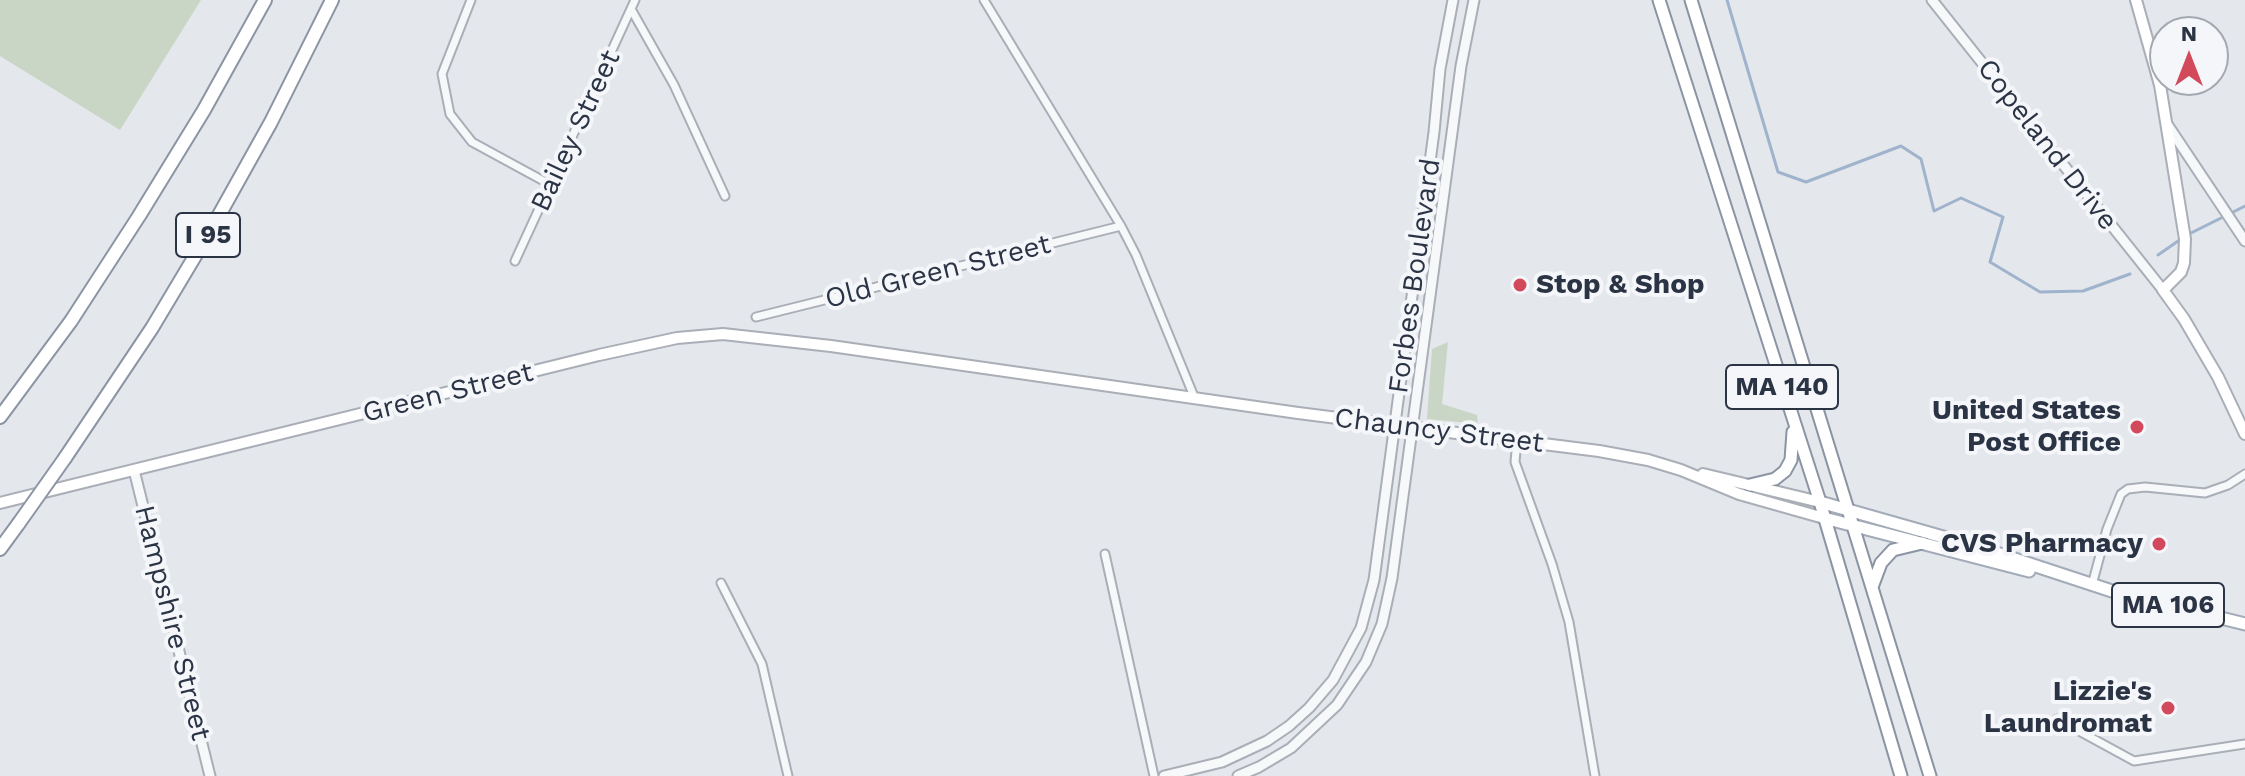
<!DOCTYPE html>
<html>
<head>
<meta charset="utf-8">
<style>
  body { margin:0 }
  #map { position:relative; width:2245px; height:776px; overflow:hidden; background:#e4e7ec; font-family:"Work Sans",sans-serif }
  canvas { display:block }
  .north { position:absolute; left:2149px; top:16px; width:80px; height:80px; box-sizing:border-box; background:#f4f6f9; border:2px solid #a4a8b1; border-radius:50%; rotate:0deg; font-size:22px; font-weight:700; line-height:32px; text-align:center; color:#2b3445 }
  .north::after { content:''; display:block; margin:auto; width:28px; height:36px; background:#d1495b; clip-path:polygon(50% 0,100% 100%,50% 72%,0 100%) }
</style>
</head>
<body>
<div id="map">
<canvas width="2245" height="776"></canvas>
<div class="north">N</div>
</div>
<script>
const context = document.querySelector('canvas').getContext('2d');
context.lineJoin = 'round';
function fill(path, color) { context.fillStyle = color; context.fill(path, 'evenodd'); }
const shape = rows => new Path2D(rows.map(r => 'M' + r).join(''));
function trace(path, color, width, dash) { context.strokeStyle = color; context.lineWidth = width; context.lineCap = dash ? 'butt' : 'round'; context.setLineDash(dash || []); context.stroke(path); }
function drawText(font, color, halo, rows, align = 'center') {
  context.font = font + ' "Work Sans",sans-serif'; context.lineWidth = 8; context.setLineDash([]); context.textBaseline = 'middle'; context.strokeStyle = halo; context.fillStyle = color; for (const [text, x, y, turn = 0] of rows) {
    context.save(); context.translate(x, y); context.rotate((+turn || 0) * Math.PI / 180); context.textAlign = isNaN(turn) ? turn : align; if (halo) context.strokeText(text, 0, 0); context.fillText(text, 0, 0); context.restore();
  }
}
fill(shape([
  [0,0,201,0,120,130,0,56],
  [1448,342,1442,404,1477,415,1478,424,1427,419,1432,349]
]), '#c9d6c5');
trace(shape([
  [1727,0,1778,172,1806,182,1901,146,1921,159,1934,211,1961,198,2003,217,1990,262,2040,292,2083,291,2130,274],
  [2187,235,2245,206],
  [2158,255,2181,239]
]), '#9fb4cc', 3);
const minor = shape([
  [471,0,442,74,450,114,472,142,551,185],
  [984,0,1121,226,1136,255,1195,399],
  [631,9,674,85,725,196],
  [515,261,635,0],
  [756,317,1121,226],
  [1517,440,1515,462,1552,564,1569,622,1595,776],
  [1105,554,1154,776],
  [721,583,762,664,788,776],
  [2092,585,2107,529,2121,494,2128,489,2145,487,2205,493,2228,485,2245,474],
  [2057,719,2134,761,2245,744]
]);
const tertiary = shape([
  [1932,0,2163,290],
  [2167,124,2245,241],
  [134,470,210,776],
  [1164,776,1222,762,1267,741,1289,726,1309,708,1333,680,1361,628,1374,580,1434,132,1440,69,1453,0],
  [1238,776,1259,767,1291,748,1337,705,1366,662,1382,624,1392,578,1461,66,1474,0]
]);
const secondary = shape([
  [2136,0,2160,85,2185,239,2184,263,2181,272,2163,290,2184,319,2218,377,2245,434],
  [1703,474,1820,502],
  [0,503,599,355,677,338,723,334,831,346,1298,413,1599,451,1648,460,1681,470,1739,494,1824,518]
]);
const primary = shape([
  [1820,502,1975,546,2115,592,2245,624],
  [1824,518,2029,571]
]);
const trunk = shape([
  [1659,0,1820,502,1901,776],
  [1691,0,1930,776],
  [1750,485,1775,479,1785,471,1791,460,1793,432],
  [1872,587,1881,563,1893,550,1922,543]
]);
const motorway = shape([
  [0,417,71,321,139,216,204,110,265,0],
  [65,458,152,328,213,226,271,122,332,0],
  [0,549,19,523]
]);
trace(minor, '#a9aeb7', 11);
trace(tertiary, '#a9aeb7', 13);
trace(secondary, '#a9aeb7', 14);
trace(primary, '#a3abb8', 15);
trace(trunk, '#8b94a3', 15);
trace(motorway, '#8b94a3', 16);
trace(minor, '#f7f8fa', 7);
trace(tertiary, '#f7f8fa', 9);
trace(secondary, '#fff', 10);
trace(primary, '#fff', 11);
trace(trunk, '#fff', 11);
trace(motorway, '#fff', 12);
const motorwayBridge = shape([
  [19,523,65,458]
]);
trace(motorwayBridge, '#8b94a3', 16, []);
trace(motorwayBridge, '#fff', 12);
for (const [x, y, r, color] of [
  [1520,285,8,"#d1495b"],
  [2137,427,8,"#d1495b"],
  [2159,544,8,"#d1495b"],
  [2168,708,8,"#d1495b"]
]) { const dot = new Path2D(); dot.arc(x, y, r, 0, 2 * Math.PI); context.fillStyle = color; context.fill(dot); trace(dot, '#f4f6f9', 3); }
for (const [x, y, w] of [
  [208,235,64],
  [1782,387,112],
  [2168,605,112]
]) { const box = new Path2D(); box.roundRect(x - w / 2, y - 22, w, 44, 6); context.fillStyle = '#f4f6f9'; context.fill(box); trace(box, '#2b3445', 2); }
drawText('bold 26px', '#2b3445', null, [
  ["I 95",208,235],
  ["MA 140",1782,387],
  ["MA 106",2168,605]
]);
drawText('28px', '#2b3445', '#f4f6f9', [
  ["Bailey Street",576,131,-65],
  ["Copeland Drive",2047,145,52],
  ["Old Green Street",938,272,-14],
  ["Forbes Boulevard",1415,276,-82],
  ["Green Street",448,393,-14],
  ["Chauncy Street",1439,431,7],
  ["Hampshire Street",172,623,76]
]);
drawText('bold 28px', '#2b3445', '#f4f6f9', [
  ["Stop & Shop",1536,285,"left"],
  ["United States",2121,411],
  ["Post Office",2121,443],
  ["CVS Pharmacy",2143,544],
  ["Lizzie's",2152,692],
  ["Laundromat",2152,724]
], 'right');
</script>
</body>
</html>
